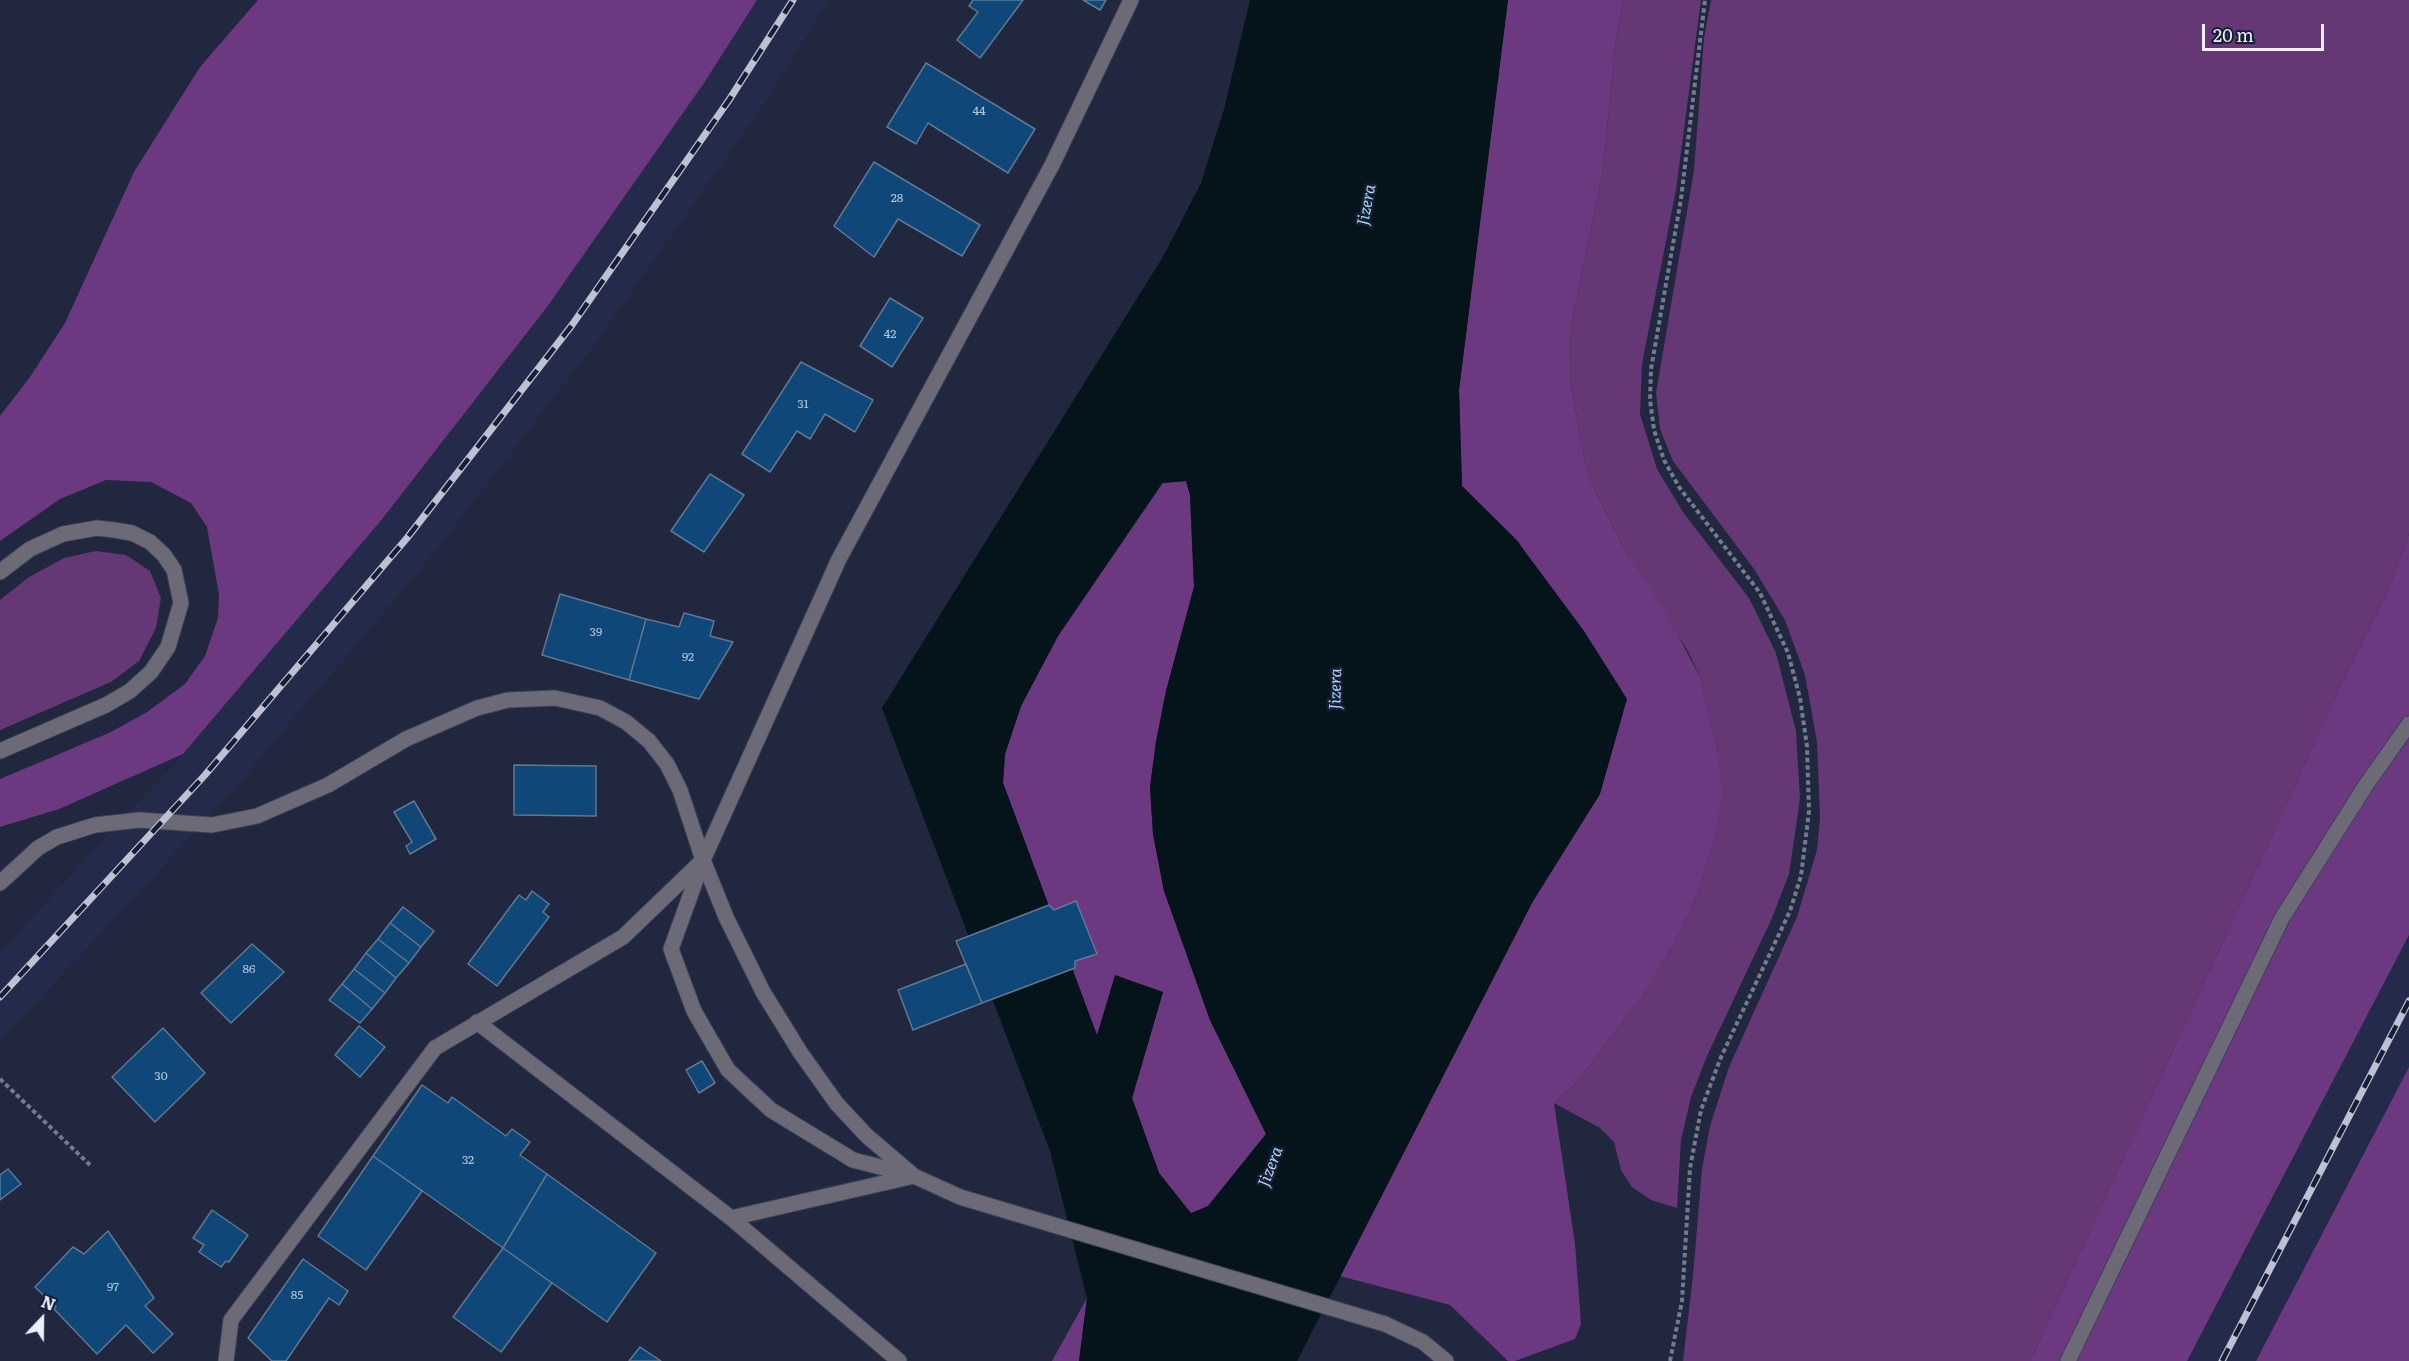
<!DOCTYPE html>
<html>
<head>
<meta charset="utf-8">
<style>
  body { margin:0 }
  #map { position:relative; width:2409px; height:1361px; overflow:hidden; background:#20273f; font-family:Literata,serif }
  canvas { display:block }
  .north { position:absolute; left:12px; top:1289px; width:60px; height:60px; -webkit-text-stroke:4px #171d35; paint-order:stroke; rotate:22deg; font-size:16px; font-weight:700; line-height:24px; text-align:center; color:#ecf0fe }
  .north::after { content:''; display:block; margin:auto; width:21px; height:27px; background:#ecf0fe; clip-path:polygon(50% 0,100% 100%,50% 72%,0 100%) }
  .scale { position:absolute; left:2202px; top:24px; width:122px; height:27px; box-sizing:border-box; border:3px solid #ecf0fe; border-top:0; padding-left:8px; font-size:18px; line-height:21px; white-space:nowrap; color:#ecf0fe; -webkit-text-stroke:4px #171d35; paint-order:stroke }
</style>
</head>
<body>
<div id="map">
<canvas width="2409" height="1361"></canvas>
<div class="north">N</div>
<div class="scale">20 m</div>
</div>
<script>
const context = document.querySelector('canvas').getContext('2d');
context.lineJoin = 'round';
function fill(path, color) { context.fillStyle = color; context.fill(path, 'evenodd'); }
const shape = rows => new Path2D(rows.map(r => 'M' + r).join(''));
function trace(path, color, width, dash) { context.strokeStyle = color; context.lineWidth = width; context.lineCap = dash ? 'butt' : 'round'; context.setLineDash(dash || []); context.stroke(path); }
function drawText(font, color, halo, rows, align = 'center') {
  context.font = font + ' Literata,serif'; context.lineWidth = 5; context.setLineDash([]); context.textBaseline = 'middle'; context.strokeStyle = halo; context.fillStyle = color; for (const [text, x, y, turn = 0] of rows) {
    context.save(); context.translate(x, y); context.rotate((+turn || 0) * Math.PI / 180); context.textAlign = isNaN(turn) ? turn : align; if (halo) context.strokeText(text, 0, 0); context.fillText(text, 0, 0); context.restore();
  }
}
fill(shape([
  [757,0,829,0,755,117,596,343,431,557,229,795,0,1042,0,952,183,754,383,518,547,307,704,83],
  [2409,935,2409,1067,2256,1361,2187,1361]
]), '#242b4a');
fill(shape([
  [1623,0,1701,0,1676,190,1642,364,1640,414,1657,469,1683,512,1749,598,1776,653,1796,731,1800,799,1789,874,1772,918,1707,1056,1691,1097,1681,1140,1677,1208,1651,1200,1632,1187,1621,1170,1614,1142,1600,1128,1554,1103,1577,1082,1647,990,1681,931,1698,893,1711,852,1718,752,1700,677,1689,653,1627,554,1595,491,1585,463,1570,377,1571,326,1603,170,1615,48],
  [1711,0,2409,0,2409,534,2386,595,2342,683,2030,1361,1683,1361,1693,1276,1702,1169,1710,1126,1729,1067,1797,917,1817,850,1820,818,1817,742,1805,675,1785,620,1754,569,1673,461,1660,429,1656,393,1694,170,1704,38],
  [96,551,126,555,150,571,161,598,156,628,139,661,111,682,0,730,0,600,29,577,64,558]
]), '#653775');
fill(shape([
  [258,0,757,0,704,83,547,307,383,518,183,754,59,809,0,827,0,779,111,732,147,712,185,684,205,656,218,618,219,595,207,527,191,503,151,482,106,480,60,499,0,541,0,416,30,377,65,323,134,172,200,67],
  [1508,0,1623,0,1615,48,1603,170,1571,326,1570,378,1585,463,1595,491,1627,554,1666,613,1700,677,1718,752,1722,799,1711,852,1698,893,1681,931,1647,990,1577,1082,1554,1103,1575,1244,1581,1324,1575,1339,1515,1361,1508,1361,1450,1305,1340,1276,1533,901,1600,794,1519,542,1462,486,1459,390],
  [1186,481,1190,495,1194,587,1166,691,1156,742,1150,787,1153,834,1164,891,1210,1020,1266,1134,1208,1206,1191,1214,1159,1173,1132,1098,1163,992,1097,1036,1003,783,1005,754,1021,706,1058,636,1163,483],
  [2409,534,2409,935,2187,1361,2030,1361,2342,683,2386,595],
  [2409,1067,2409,1361,2256,1361],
  [1087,1298,1079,1361,1052,1361]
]), '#6c387f');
fill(shape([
  [1250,0,1508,0,1459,390,1462,486,1518,542,1584,631,1627,699,1600,794,1533,901,1297,1361,1079,1361,1087,1298,1050,1151,882,708,1164,255,1201,183,1224,109],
  [1186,481,1190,495,1194,587,1166,691,1156,742,1150,787,1153,834,1164,891,1210,1020,1266,1134,1208,1206,1191,1213,1159,1173,1132,1098,1163,992,1115,975,1097,1035,1003,783,1005,754,1021,706,1058,636,1162,483]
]), '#05141a');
const building = shape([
  [973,0,1023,0,980,58,957,40,978,12,969,6,973,0],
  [1083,0,1106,0,1100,10,1083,0],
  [926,63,1035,129,1008,173,928,123,916,144,887,127,926,63],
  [874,162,980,225,962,256,898,219,874,257,834,226,874,162],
  [890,298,923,318,892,367,860,346,890,298],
  [801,362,873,400,855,432,825,414,810,439,797,431,770,472,742,454,801,362],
  [710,474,744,495,704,552,671,531,710,474],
  [560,594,646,619,629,680,542,655,560,594],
  [684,613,714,621,710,636,733,642,699,699,629,680,646,619,679,627,684,613],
  [514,765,596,766,596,816,514,815,514,765],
  [414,801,436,839,410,854,406,846,412,842,394,812,414,801],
  [532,891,549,904,543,912,549,917,497,986,468,964,519,895,526,900,532,891],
  [1076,901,1097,954,1075,961,1075,968,982,1003,956,941,1049,905,1054,910,1076,901],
  [403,907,434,931,421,947,390,923,403,907],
  [390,923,421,947,409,963,378,939,390,923],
  [378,939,409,963,396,978,366,953,378,939],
  [252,944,284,972,231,1023,201,993,252,944],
  [366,953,396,978,385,993,354,969,366,953],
  [966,964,982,1003,913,1030,898,990,966,964],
  [354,969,385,993,372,1009,342,984,354,969],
  [342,984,372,1009,360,1023,329,1000,342,984],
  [359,1026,385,1047,360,1077,335,1055,359,1026],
  [163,1028,205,1073,155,1122,112,1077,163,1028],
  [702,1061,715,1083,699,1093,686,1070,702,1061],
  [422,1085,448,1103,452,1097,506,1136,512,1129,530,1142,520,1155,547,1174,503,1248,373,1156,422,1085],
  [373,1156,422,1191,366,1270,318,1236,373,1156],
  [8,1169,21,1184,0,1200,0,1175,8,1169],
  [547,1174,656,1253,607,1322,503,1248,547,1174],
  [212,1210,248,1235,229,1262,226,1261,221,1267,199,1252,204,1245,193,1238,212,1210],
  [108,1231,154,1298,145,1306,173,1334,153,1353,126,1325,97,1354,54,1309,56,1307,35,1287,73,1247,84,1254,108,1231],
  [503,1248,552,1283,501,1352,453,1317,503,1248],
  [303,1259,348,1291,339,1305,329,1298,286,1361,272,1361,248,1338,303,1259],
  [640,1347,661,1361,629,1361,640,1347]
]);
fill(building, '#0e4778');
trace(building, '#607890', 1.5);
const service = shape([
  [703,860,671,949,694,1011,728,1070,771,1110,853,1160,912,1175],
  [477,1022,731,1218,914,1176],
  [731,1218,899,1361]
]);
const minor = shape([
  [226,1361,231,1320,435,1048,623,937,703,860,839,559,1052,165,1131,0]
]);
const tertiary = shape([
  [0,572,30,549,63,534,97,528,114,530,132,533,150,542,164,555,174,570,181,603,168,647,151,672,130,691,106,705,0,751],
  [0,883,38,848,57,837,95,825,139,820,212,825,257,816,328,785,406,739,477,708,508,700,555,698,600,708,626,722,649,741,667,764,680,790,703,860,726,917,763,992,800,1052,837,1104,867,1136,914,1176,960,1197,1385,1324,1423,1342,1446,1361],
  [2068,1361,2282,918,2366,785,2409,724]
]);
trace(service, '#3d435a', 17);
trace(minor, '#3d435a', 17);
trace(tertiary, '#3d435a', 17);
trace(shape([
  [0,1079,91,1166],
  [1670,1361,1682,1301,1690,1168,1701,1110,1721,1057,1790,911,1801,876,1809,811,1807,746,1800,698,1788,653,1760,593,1679,487,1664,460,1654,430,1650,400,1651,369,1681,199,1705,0]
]), '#757b8f', 4, [4.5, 3]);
trace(service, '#6d6a78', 15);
trace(minor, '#6d6a78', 15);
trace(tertiary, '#6d6a78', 15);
const rail = shape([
  [0,997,205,775,407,538,572,325,729,100,793,0],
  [2222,1361,2409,1001]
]);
trace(rail, '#bdc1d2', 7);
trace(rail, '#171d35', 4.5, [14]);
drawText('12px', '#b4c6dc', null, [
  ["44",979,111],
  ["28",897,198],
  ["42",890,334],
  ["31",803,404],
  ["39",596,632],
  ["92",688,657],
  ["86",249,969],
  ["30",161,1076],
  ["32",468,1160],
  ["97",113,1287],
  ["85",297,1295]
]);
drawText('italic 16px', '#a7daf1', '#171d35', [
  ["Jizera",1367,205,-79],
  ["Jizera",1336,689,-89],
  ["Jizera",1271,1167,-69]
]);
</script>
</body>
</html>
